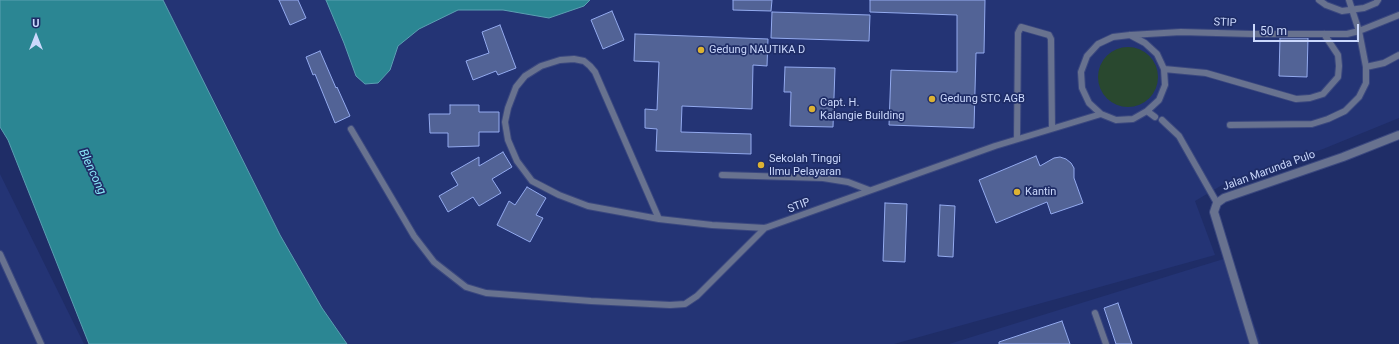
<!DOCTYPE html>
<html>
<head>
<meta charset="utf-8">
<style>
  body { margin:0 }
  #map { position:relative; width:1399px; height:344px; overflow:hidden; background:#1f2d67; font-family:Roboto,sans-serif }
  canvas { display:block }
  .north { position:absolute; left:16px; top:16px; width:40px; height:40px; -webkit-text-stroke:3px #1f2d67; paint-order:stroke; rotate:0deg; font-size:11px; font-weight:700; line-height:16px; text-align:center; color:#cbd8fc }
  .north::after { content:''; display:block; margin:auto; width:14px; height:18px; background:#cbd8fc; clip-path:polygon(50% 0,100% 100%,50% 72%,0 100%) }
  .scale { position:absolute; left:1253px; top:24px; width:106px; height:18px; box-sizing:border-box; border:2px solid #cbd8fc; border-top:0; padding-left:5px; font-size:12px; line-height:14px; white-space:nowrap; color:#cbd8fc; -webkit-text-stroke:3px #1f2d67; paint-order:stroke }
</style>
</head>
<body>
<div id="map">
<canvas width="1399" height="344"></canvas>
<div class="north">U</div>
<div class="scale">50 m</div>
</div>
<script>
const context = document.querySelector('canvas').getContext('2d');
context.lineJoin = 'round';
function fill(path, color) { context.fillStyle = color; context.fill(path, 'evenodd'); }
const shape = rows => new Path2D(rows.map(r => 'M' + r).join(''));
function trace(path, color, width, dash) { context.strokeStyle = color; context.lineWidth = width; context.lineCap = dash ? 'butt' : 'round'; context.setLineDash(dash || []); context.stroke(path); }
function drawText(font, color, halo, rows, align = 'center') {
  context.font = font + ' Roboto,sans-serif'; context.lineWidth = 3.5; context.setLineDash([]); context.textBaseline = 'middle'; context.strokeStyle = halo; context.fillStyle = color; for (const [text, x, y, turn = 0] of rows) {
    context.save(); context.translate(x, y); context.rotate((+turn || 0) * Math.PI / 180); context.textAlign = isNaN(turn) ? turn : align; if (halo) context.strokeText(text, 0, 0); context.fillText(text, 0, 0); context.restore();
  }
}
fill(shape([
  [163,0,1399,0,1399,118,1323,149,1229,181,1195,201,1215,255,894,344,347,344,322,308,280,235],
  [0,174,84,344,0,344],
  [1230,257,1261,344,949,344]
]), '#243475');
fill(shape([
  '1098 77a30 30 0 1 1 60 0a30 30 0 1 1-60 0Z'
]), '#29482f');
const water = shape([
  [0,0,163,0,280,235,322,308,347,344,89,344,8,140,0,127,0,0],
  [326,0,590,0,584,6,549,18,503,10,458,10,419,29,398,46,390,70,378,83,365,84,356,76,344,43,326,0]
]);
fill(water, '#2b8693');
trace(water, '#5b9fb2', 1);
const building = shape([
  [279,0,298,0,306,18,290,25,279,0],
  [733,0,772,0,771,11,733,10,733,0],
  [870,0,985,0,984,53,976,53,974,128,889,125,891,70,957,72,957,15,870,12,870,0],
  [612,11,624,40,603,49,591,20,612,11],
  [772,12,870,15,869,41,771,38,772,12],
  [500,25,516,68,498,75,496,71,473,80,466,61,489,53,482,32,500,25],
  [635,34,768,39,767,66,753,65,752,109,682,106,681,132,751,134,751,154,656,151,657,129,645,128,645,109,657,110,659,62,634,61,635,34],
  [1280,38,1308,38,1307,77,1279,76,1280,38],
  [320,51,336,88,337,87,350,116,335,123,315,74,313,75,306,57,320,51],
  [785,67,835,68,833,127,790,126,791,92,784,92,785,67],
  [450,105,479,105,479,112,499,112,499,132,479,132,479,146,448,147,448,133,430,133,429,114,450,114,450,105],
  [503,152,512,167,492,179,501,193,479,206,473,197,448,212,439,196,458,185,451,173,479,157,479,166,503,152],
  [1036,156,1040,166,1054,158,1060,157,1066,159,1071,163,1074,168,1074,178,1083,203,1051,214,1047,202,996,223,979,180,1036,156],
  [527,187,546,198,536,215,543,218,530,242,497,225,509,201,515,205,527,187],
  [885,203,907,204,905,262,883,261,885,203],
  [940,205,955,206,953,257,938,256,940,205],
  [1118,303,1132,344,1116,344,1104,308,1118,303],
  [1062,321,1070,344,999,344,999,342,1062,321]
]);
fill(building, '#526396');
trace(building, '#93aaef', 1);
const service = shape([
  [1319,0,1326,5,1342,11,1364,8,1376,3,1378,0],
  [1130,35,1145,43,1157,54,1164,69,1165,85,1159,100,1147,111,1133,119,1116,120,1101,114,1089,103,1082,88,1081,72,1087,56,1098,44,1113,37,1130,35],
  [1130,35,1181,32,1252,34,1347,34,1359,31,1349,0],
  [1366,67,1384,63,1399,55],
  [1164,69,1206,73,1296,99,1310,98,1323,94,1338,77,1339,66,1338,55,1324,34],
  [1147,111,1155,117],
  [1162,120,1179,136,1217,203],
  [1230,125,1312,124,1328,119,1345,111,1359,97,1366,83,1366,67,1359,31,1399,15],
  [351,129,414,236,434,262,466,287,486,293,591,301,670,305,685,304,697,296,765,228],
  [1017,139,1018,33,1021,27,1049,35,1051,39,1052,128],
  [722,175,823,178,848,182,869,190],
  [659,219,588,206,559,195,532,181,517,161,508,140,505,122,508,108,516,87,525,76,541,66,560,60,574,59,584,61,590,66,595,72,659,219,712,225,765,228,995,146,1101,114],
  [0,254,41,344],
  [1095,313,1106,344]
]);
const minor = shape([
  [1254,344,1214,212,1217,203,1224,198,1343,157,1399,135]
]);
trace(service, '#3b487f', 8);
trace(minor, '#3b487f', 10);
trace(service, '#68728f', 6);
trace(minor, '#68728f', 8);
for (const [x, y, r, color] of [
  [701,50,4,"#dcb233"],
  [932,99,4,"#dcb233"],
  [812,109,4,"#dcb233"],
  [761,165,4,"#dcb233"],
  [1017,192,4,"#dcb233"]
]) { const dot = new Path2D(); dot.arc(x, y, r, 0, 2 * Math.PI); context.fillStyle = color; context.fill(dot); trace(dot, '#1f2d67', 1.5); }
drawText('11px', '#cbd8fc', '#1f2d67', [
  ["STIP",1225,23,2],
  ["Jalan Marunda Pulo",1269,171,-20],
  ["STIP",799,206,-21]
]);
drawText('11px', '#cbd8fc', '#1f2d67', [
  ["Gedung NAUTIKA D",709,50],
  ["Gedung STC AGB",940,99],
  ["Capt. H.",820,103],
  ["Kalangie Building",820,116],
  ["Sekolah Tinggi",769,159],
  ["Ilmu Pelayaran",769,172],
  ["Kantin",1025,192]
], 'left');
drawText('italic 12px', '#89e8f8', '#1f2d67', [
  ["Blencong",92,172,65]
]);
</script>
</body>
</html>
